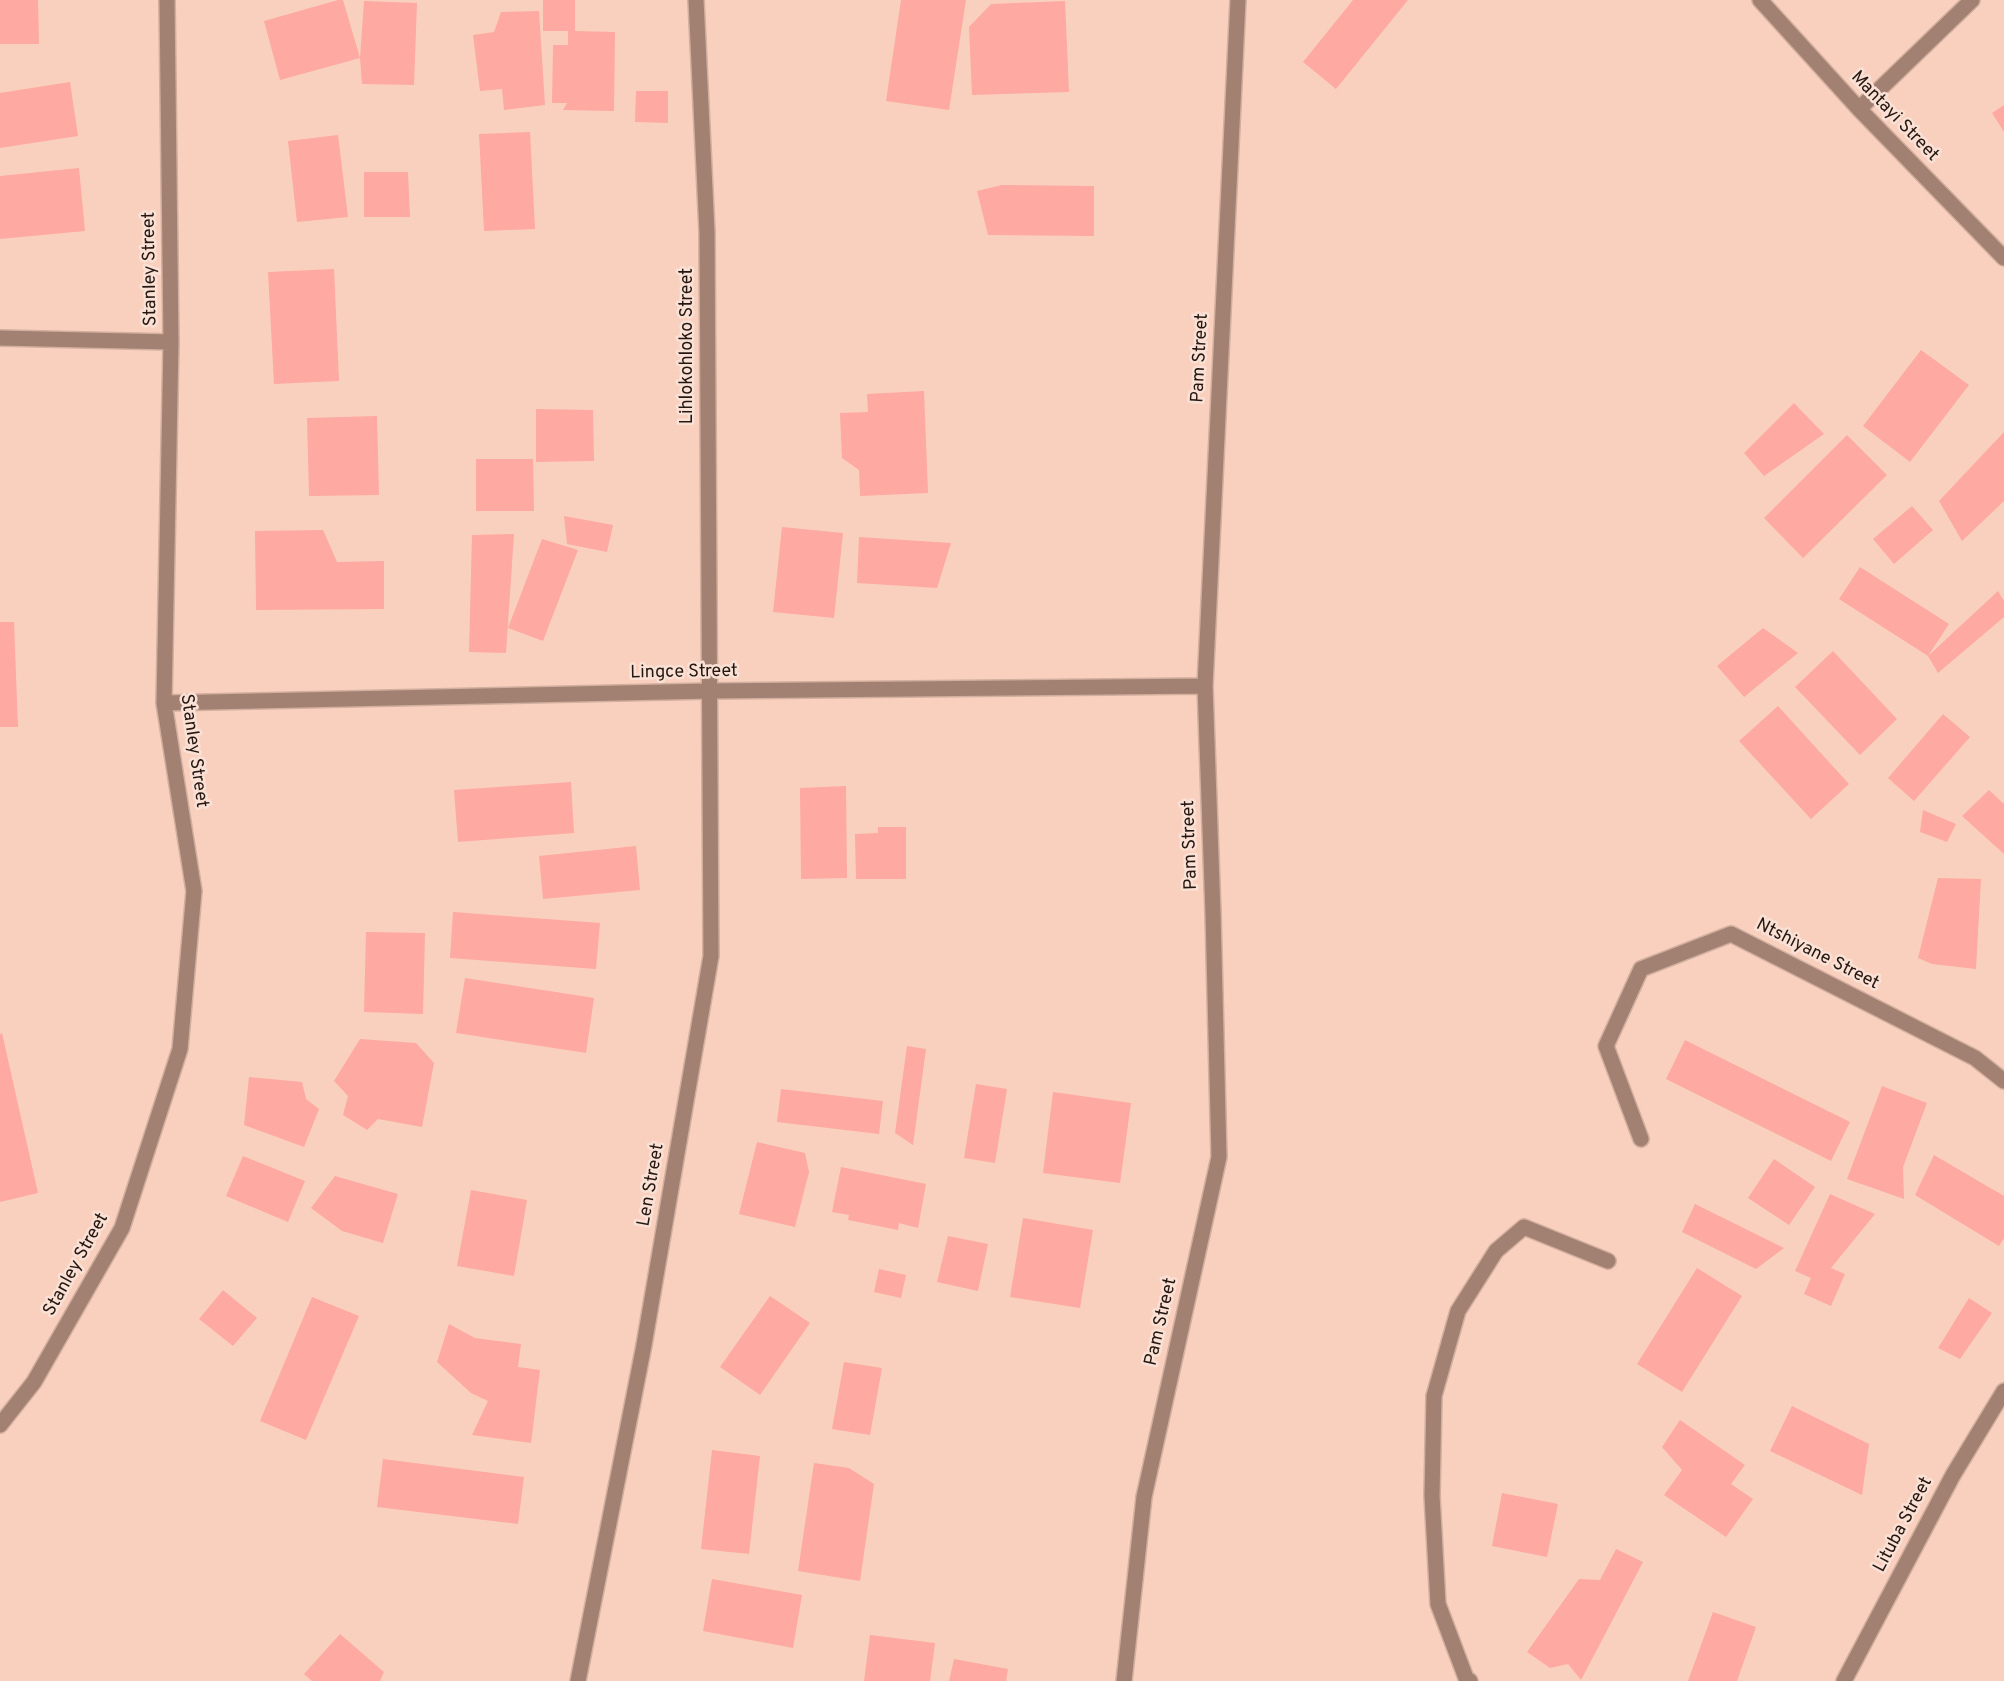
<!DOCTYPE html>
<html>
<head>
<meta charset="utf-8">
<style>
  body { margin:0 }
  canvas { display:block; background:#f9d0be }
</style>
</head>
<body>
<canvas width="2004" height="1681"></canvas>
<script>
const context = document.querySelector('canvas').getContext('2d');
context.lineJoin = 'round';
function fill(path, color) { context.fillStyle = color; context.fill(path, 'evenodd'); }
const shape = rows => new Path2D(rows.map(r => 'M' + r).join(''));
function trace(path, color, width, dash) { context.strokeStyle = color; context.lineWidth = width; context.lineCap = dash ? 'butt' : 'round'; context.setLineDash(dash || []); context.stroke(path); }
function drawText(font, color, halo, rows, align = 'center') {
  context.font = font + ' Overpass,sans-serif'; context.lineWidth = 5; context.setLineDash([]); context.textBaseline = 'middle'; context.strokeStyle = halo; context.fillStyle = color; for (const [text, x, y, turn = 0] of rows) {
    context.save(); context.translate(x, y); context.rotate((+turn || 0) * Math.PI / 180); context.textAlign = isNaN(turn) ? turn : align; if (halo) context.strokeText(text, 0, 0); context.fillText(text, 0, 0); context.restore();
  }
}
fill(shape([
  [0,0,38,0,39,44,0,44],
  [338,0,343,0,360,58,280,80,264,21],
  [543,0,575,0,575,31,615,32,614,111,563,110,567,103,552,103,553,45,568,45,568,31,543,31],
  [901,0,966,0,949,110,886,101],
  [1353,0,1408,0,1336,89,1303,62],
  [364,1,417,3,414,85,362,84,360,58],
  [1065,1,1069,92,972,95,969,27,991,4],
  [539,11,545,105,504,110,502,89,480,91,473,35,494,32,501,12],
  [70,82,78,136,0,148,0,93],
  [636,91,668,91,668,123,635,122],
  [2004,105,2004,132,1992,113],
  [530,132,535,229,484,231,479,134],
  [338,135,348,217,297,222,288,141],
  [79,168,85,231,0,239,0,176],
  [364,172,408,172,410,217,364,217],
  [1002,185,1094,186,1094,236,988,235,977,191],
  [334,269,339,381,274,384,268,272],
  [1921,350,1969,385,1910,462,1863,426],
  [924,391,928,493,860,496,859,470,842,458,840,413,868,412,867,394],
  [1794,403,1824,434,1764,476,1744,453],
  [536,409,593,410,594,461,536,462],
  [377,416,379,495,309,496,307,418],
  [2004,432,2004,501,1962,541,1939,501],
  [1847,435,1887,475,1803,558,1764,518],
  [476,459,533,459,534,511,476,511],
  [1912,506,1933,530,1894,564,1873,539],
  [564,516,613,525,607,552,567,544],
  [782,527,843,533,834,618,773,612],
  [323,530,337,562,384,561,384,609,256,610,255,531],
  [514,534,506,653,469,652,472,535],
  [859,537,951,543,937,588,857,583],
  [542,539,578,550,543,641,508,628],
  [1860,567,1949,624,1928,656,1998,591,2004,601,2004,617,1938,673,1928,656,1839,599],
  [0,622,14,622,18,727,0,727],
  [1763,628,1798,653,1744,697,1717,666],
  [1833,651,1897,719,1860,755,1795,687],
  [1778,706,1849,784,1811,819,1739,741],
  [1943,714,1970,737,1914,801,1888,778],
  [571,782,574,833,458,842,454,790],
  [846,786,847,878,801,879,800,788],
  [1989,790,2004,804,2004,854,1962,816],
  [1923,810,1956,824,1947,842,1920,832],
  [878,827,906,827,906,879,856,879,855,834,878,833],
  [636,846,640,890,543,899,539,856],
  [1938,878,1981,879,1976,969,1932,964,1918,958],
  [453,912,600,923,596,969,450,958],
  [366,932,425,933,423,1014,364,1012],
  [465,978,594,998,586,1053,456,1033],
  [2,1033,38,1193,0,1202,0,1034],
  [360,1039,416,1043,434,1063,422,1127,378,1119,367,1130,343,1115,348,1096,334,1081],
  [1685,1040,1850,1122,1831,1161,1666,1079],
  [907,1046,926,1049,913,1145,895,1133],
  [249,1077,302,1082,306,1099,319,1109,304,1147,244,1125],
  [976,1084,1007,1089,995,1163,964,1158],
  [1882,1086,1927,1103,1903,1167,1904,1199,1847,1179],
  [781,1089,883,1101,879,1134,777,1122],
  [1053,1092,1131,1103,1120,1183,1043,1173],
  [757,1142,805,1153,809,1172,795,1227,739,1214],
  [1934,1155,2004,1196,2004,1238,1999,1246,1915,1195],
  [243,1156,305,1181,288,1222,226,1196],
  [1774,1159,1815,1187,1789,1225,1748,1198],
  [841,1167,926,1184,918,1228,899,1223,898,1230,848,1220,849,1215,832,1212],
  [335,1176,398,1194,383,1243,342,1231,311,1208],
  [471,1190,527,1200,514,1276,457,1266],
  [1830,1194,1875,1214,1831,1268,1845,1274,1831,1306,1804,1294,1811,1278,1795,1271],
  [1695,1204,1784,1248,1756,1269,1682,1232],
  [1023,1218,1093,1230,1080,1308,1010,1297],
  [948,1236,988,1244,978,1291,937,1282],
  [1697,1268,1742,1296,1682,1392,1637,1364],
  [879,1269,906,1275,901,1298,874,1292],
  [223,1290,257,1318,233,1346,199,1319],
  [770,1296,810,1323,760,1395,720,1367],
  [312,1297,359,1316,306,1440,260,1421],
  [1969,1298,1992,1313,1960,1359,1938,1348],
  [449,1324,475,1338,521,1344,518,1367,540,1370,531,1443,472,1435,488,1401,471,1393,437,1362],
  [844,1362,882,1368,870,1435,832,1429],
  [1792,1406,1869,1444,1862,1495,1770,1451],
  [1680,1420,1745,1465,1731,1484,1753,1499,1726,1537,1664,1495,1682,1470,1662,1447],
  [712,1450,760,1456,749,1554,701,1549],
  [383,1459,524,1477,518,1524,377,1507],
  [814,1463,849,1468,874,1484,860,1581,798,1571],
  [1502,1493,1558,1504,1547,1557,1492,1546],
  [1616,1549,1643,1562,1581,1680,1568,1664,1550,1668,1527,1652,1579,1579,1600,1580],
  [712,1579,802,1595,793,1648,703,1631],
  [1713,1612,1756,1627,1737,1681,1688,1681],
  [340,1634,384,1672,380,1681,312,1681,304,1674],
  [870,1635,935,1643,930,1681,864,1681],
  [954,1659,1008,1669,1006,1681,949,1681]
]), '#fea9a1');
const minor = shape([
  [1760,0,1859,109,2004,258],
  [1859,109,1972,0],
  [0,338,171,342],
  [164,703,710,691,1205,686],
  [1641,1139,1606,1046,1641,969,1731,934,1975,1058,2004,1081],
  [0,1425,34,1382,122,1228,180,1049,194,891,164,703,171,342,167,0],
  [578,1681,644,1345,711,956,707,232,696,0],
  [1124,1681,1144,1497,1219,1157,1213,913,1205,686,1238,0],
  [1470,1681,1466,1678,1438,1604,1432,1496,1434,1396,1458,1311,1496,1251,1524,1227,1608,1261],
  [1844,1681,1953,1475,2004,1391]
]);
trace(minor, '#d3af9f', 18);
trace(minor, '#a28173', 15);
drawText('18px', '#251710', '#fae1d6', [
  ["Mantayi Street",1894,117,46],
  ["Stanley Street",151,269,-91],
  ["Lihlokohloko Street",688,346,-90],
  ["Pam Street",1201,358,-87],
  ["Lingce Street",684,673,-1],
  ["Stanley Street",193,751,82],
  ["Pam Street",1191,845,-92],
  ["Ntshiyane Street",1817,955,27],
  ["Len Street",652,1185,-80],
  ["Stanley Street",77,1265,-61],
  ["Pam Street",1162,1322,-77],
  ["Lituba Street",1904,1525,-62]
]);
</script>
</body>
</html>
